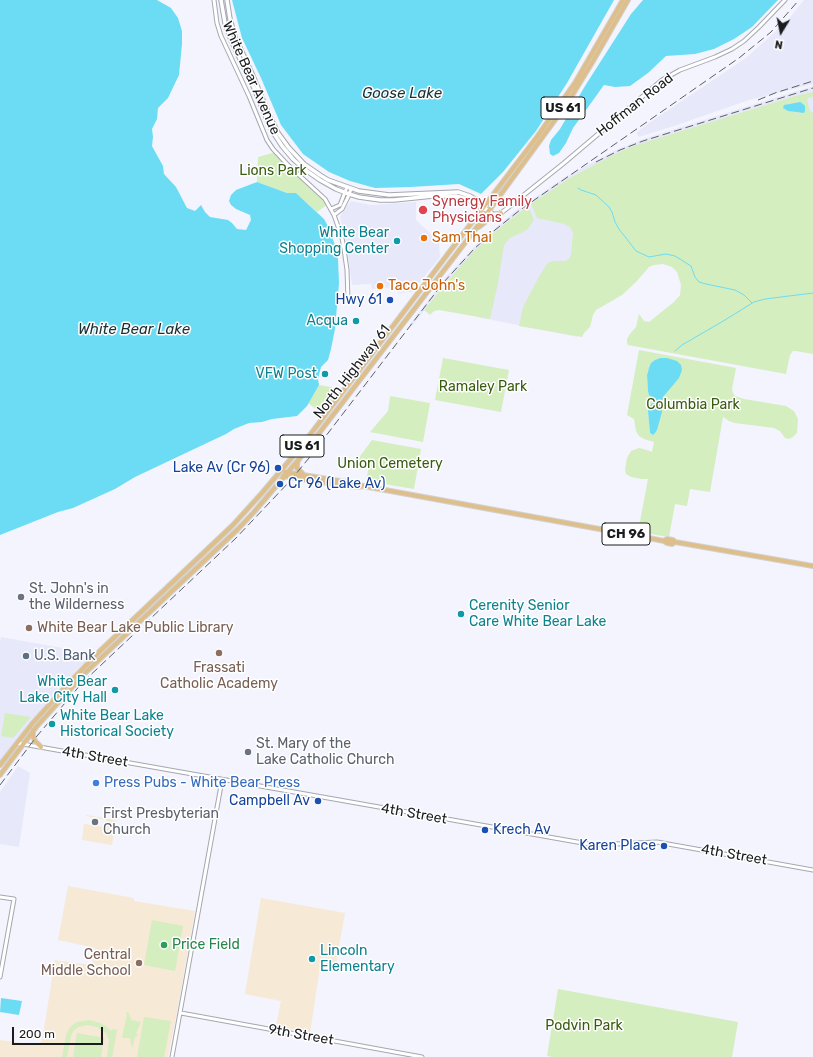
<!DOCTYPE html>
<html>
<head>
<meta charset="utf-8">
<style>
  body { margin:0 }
  #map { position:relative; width:813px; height:1057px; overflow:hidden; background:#f3f4fd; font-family:Rubik,sans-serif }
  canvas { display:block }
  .north { position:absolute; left:761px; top:12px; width:40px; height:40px; -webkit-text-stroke:3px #fff; paint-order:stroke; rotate:190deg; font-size:11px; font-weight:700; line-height:16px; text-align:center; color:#1b1c1f }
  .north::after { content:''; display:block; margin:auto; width:14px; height:18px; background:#1b1c1f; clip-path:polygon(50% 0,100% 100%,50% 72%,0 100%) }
  .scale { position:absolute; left:12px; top:1027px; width:91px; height:18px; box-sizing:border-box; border:2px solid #1b1c1f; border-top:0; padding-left:5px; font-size:12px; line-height:14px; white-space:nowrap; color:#1b1c1f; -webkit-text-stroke:3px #fff; paint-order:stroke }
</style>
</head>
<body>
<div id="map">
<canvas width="813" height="1057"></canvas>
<div class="north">N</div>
<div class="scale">200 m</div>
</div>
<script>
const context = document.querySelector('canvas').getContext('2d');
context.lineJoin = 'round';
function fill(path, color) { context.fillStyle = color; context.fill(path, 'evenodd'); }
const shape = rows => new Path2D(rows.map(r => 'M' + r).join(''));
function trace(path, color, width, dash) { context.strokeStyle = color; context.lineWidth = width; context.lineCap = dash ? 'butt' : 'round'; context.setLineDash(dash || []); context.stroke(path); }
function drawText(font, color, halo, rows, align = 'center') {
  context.font = font + ' Rubik,sans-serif'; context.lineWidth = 3; context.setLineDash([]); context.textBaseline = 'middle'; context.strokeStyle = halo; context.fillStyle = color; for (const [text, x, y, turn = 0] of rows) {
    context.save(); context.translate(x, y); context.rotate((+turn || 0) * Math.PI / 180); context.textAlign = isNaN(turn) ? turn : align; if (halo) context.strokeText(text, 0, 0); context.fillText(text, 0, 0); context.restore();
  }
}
fill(shape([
  [804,0,813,0,813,84,749,100,677,125,639,137,636,133,646,125,746,58,787,21],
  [813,86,813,115,596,224,578,337,477,317,441,289,412,326,410,324,446,277,478,243,514,212,565,177,616,150,643,139],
  [351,201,371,205,416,202,416,220,439,242,440,257,412,292,398,293,396,287,372,289,371,284,352,285,345,236,340,217,345,208],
  [1,637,90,653,90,657,58,690,0,763,0,642],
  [18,766,30,773,19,847,0,844,0,792]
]), '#e7e9fa');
fill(shape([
  [86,815,116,820,112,845,82,840,84,824,104,827,106,820,86,816],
  [68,886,134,898,134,901,195,911,176,1017,168,1057,0,1057,0,1040,36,1045,42,1041,55,960,92,965,95,948,58,940],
  [261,898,345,913,335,969,320,967,310,1033,276,1026,281,1001,245,994]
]), '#f6e9d5');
fill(shape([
  [813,92,813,97,808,98,807,100,810,111,813,113,813,354,796,351,793,351,790,355,786,374,628,345,627,343,627,339,630,334,636,327,639,314,644,321,649,322,674,302,680,295,681,285,677,272,672,267,663,264,654,265,649,267,636,282,622,295,596,310,593,315,590,327,584,333,582,337,519,326,523,307,541,273,547,264,550,262,554,261,565,261,569,259,571,255,572,243,573,233,570,227,564,224,537,218,531,204,568,179,613,155,633,146,795,96],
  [800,102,799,113,784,109,785,105],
  [276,152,328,204,317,212,296,193,287,193,257,182,258,157],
  [528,206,534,220,527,230,510,238,504,245,498,283,490,319,439,310,434,311,430,315,424,310,451,277,472,253,496,231],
  [639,350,736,368,732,389,733,393,735,396,744,399,786,406,794,411,798,419,797,433,793,437,789,439,785,438,780,431,774,428,735,423,729,421,723,417,710,492,690,489,687,506,675,504,669,537,638,532,648,479,642,479,631,477,626,474,625,470,627,458,631,451,639,448,647,450,652,452,654,442,644,439,639,436,636,431,634,419,627,415],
  [660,358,669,359,653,435,650,433,648,411,650,406,654,401,654,399,649,394,648,391,647,375,648,371,655,360],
  [443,358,509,370,501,412,435,400],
  [319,385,331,387,337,393,336,397,322,414,308,403],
  [390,396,430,403,423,442,370,432,388,411],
  [372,440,421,449,414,489,366,481,369,466,355,463],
  [5,713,31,717,13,738,1,736],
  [152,920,183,926,175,971,144,965],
  [558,989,738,1022,732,1057,553,1057,547,1056],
  [126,1012,128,1012,131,1020,141,1022,136,1033,138,1036,135,1037,133,1045,133,1047,132,1047,130,1038,122,1038,127,1014],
  [144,1017,171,1021,164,1057,137,1057],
  [90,1020,100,1023,106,1026,111,1031,112,1029,117,1030,112,1057,107,1057,109,1040,106,1033,97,1027,87,1025,78,1027,73,1031,71,1036,67,1057,62,1057,66,1035,70,1027,77,1022],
  [77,1033,104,1038,101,1057,73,1057]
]), '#d4eebf');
fill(shape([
  [0,0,157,0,171,8,178,18,182,31,182,44,179,75,168,98,158,108,157,119,152,129,153,137,152,146,163,166,164,174,176,187,187,208,195,211,201,205,205,212,210,217,228,220,232,223,237,229,246,230,251,220,250,215,236,209,231,205,229,201,231,195,236,190,257,182,287,193,296,193,324,219,329,228,336,248,338,259,339,283,335,329,331,349,328,360,321,367,318,379,319,385,307,406,297,416,272,419,262,422,249,423,234,429,226,434,135,477,115,489,73,508,58,512,0,535],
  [232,0,614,0,567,83,536,131,503,172,481,194,459,184,411,187,375,188,350,181,329,172,303,154,281,125,261,78,242,38],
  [643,0,778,0,752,27,734,39,714,49,695,54,666,56,648,73,630,86,615,87,604,85,573,128,566,143,559,153,553,156,550,154,549,146,551,140,560,129,585,86,631,14],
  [800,102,803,104,805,106,805,111,804,113,788,111,783,108,784,105],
  [660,358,667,358,677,361,681,365,682,370,679,378,663,397,662,401,662,412,657,430,655,433,653,435,650,433,648,411,649,407,653,402,654,400,649,395,648,391,647,375,649,368,651,363,655,360],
  [1,998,22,1001,19,1015,0,1012]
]), '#6cdcf5');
trace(shape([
  [578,188,581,190,596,195,609,207,612,212,615,222,619,229,636,251,649,257,666,254,675,256,691,266,695,277,699,282,706,284,735,290,744,295,752,303],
  [675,351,682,345,725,320,754,302,765,299,813,293]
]), '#6cdcf5', 1);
const tertiary = shape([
  [214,0,217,23,221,36,249,96,267,140,273,149,287,164,325,199,334,215,342,238,344,249,347,270,348,300],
  [331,209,340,205,347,187],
  [489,210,493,214,496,214,501,213,505,210,564,163,662,80,680,70,715,57,732,49,744,41,759,27,785,0],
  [334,215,342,209,348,197,351,189],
  [17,743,594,845,657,842,813,870],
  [0,897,14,899,0,977],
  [181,1013,422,1057],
  [172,1057,222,780]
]);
const secondary = shape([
  [221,0,225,23,231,40,254,88,268,122,273,132,282,146,293,159,304,169,320,180,336,189,349,194,359,197,380,200,394,200,433,196,456,196,467,199,483,209,489,210],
  [227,0,230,19,235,37,253,76,270,117,278,133,289,148,304,164,320,175,328,180,359,191,389,195,458,192,470,196,486,206]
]);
const primary = shape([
  [479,227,489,219,501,213],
  [298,460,297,465,297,468,303,474],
  [285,472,358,484,363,486,638,536,664,541,667,539,673,540,675,542,813,566],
  [283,476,338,485,358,487,363,486],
  [664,541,667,543,672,544,675,542],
  [33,730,33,736,35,741,41,747],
  [0,765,32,724,68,684,100,651,233,525,262,493,300,448,537,137,575,83,623,0],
  [0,775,37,726,86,672,237,530,254,512,300,458,474,231,568,102,593,61,628,0]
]);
trace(tertiary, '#a6a7b0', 5);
trace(secondary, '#a6a7b0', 5.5);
trace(primary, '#d1d2d2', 6);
trace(tertiary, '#fff', 3);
trace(secondary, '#fff', 3.5);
trace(primary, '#debf8b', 4);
trace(shape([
  [758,100,775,93,813,81],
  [596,162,620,150,643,141,813,88],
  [0,785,37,736,82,683,235,539,290,481,309,458,443,283,474,249,495,230,520,210,739,58,771,32,799,0]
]), '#5e5f64', 1, [8, 4]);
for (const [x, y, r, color] of [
  [423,210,5,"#e0444e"],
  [424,238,4,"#e8710a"],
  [397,241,4,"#0f9aa8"],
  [380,286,4,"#e8710a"],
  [390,300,4,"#1a4fb4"],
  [356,321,4,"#0f9aa8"],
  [325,374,4,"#0f9aa8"],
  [278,468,4,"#1a4fb4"],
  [280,484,4,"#1a4fb4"],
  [21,597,4,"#6b7280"],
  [461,614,4,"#0f9aa8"],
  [29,628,4,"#8d6e63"],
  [219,653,4,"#8d6e63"],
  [26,656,4,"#5c6f8a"],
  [115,690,4,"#0f9aa8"],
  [52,724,4,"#0f9aa8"],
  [248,752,4,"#6b7280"],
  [96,783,4,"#3f7fe0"],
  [318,801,4,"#1a4fb4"],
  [95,822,4,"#6b7280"],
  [485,830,4,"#1a4fb4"],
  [664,846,4,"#1a4fb4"],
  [164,945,4,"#2e9e5b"],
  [312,959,4,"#0f9aa8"],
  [139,963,4,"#8d6e63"]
]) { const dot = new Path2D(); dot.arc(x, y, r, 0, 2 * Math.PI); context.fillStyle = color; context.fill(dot); trace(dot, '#fff', 1.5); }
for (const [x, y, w] of [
  [563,108,44],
  [302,446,44],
  [626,534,48]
]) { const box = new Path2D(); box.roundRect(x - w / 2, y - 11, w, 22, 3); context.fillStyle = '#fff'; context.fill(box); trace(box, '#1b1c1f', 1); }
drawText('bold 13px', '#1b1c1f', null, [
  ["US 61",563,108],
  ["US 61",302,446],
  ["CH 96",626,534]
]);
drawText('14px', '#1b1c1f', '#fff', [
  ["White Bear Avenue",251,78,66],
  ["Hoffman Road",635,105,-38],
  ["North Highway 61",352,372,-52],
  ["4th Street",95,757,10],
  ["4th Street",414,814,10],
  ["4th Street",734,855,10],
  ["9th Street",301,1035,10]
]);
drawText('14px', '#385b0e', '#fff', [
  ["Lions Park",273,171],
  ["Ramaley Park",483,387],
  ["Columbia Park",693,405],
  ["Union Cemetery",390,464],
  ["Podvin Park",584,1026]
]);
drawText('14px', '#be3a42', '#fff', [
  ["Synergy Family",432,202],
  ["Physicians",432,218]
], 'left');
drawText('14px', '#0d838f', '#fff', [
  ["White Bear",389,233],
  ["Shopping Center",389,249],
  ["Acqua",348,321],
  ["VFW Post",317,374],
  ["Cerenity Senior",469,606,"left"],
  ["Care White Bear Lake",469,622,"left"],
  ["White Bear",107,682],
  ["Lake City Hall",107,698],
  ["White Bear Lake",60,716,"left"],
  ["Historical Society",60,732,"left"],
  ["Lincoln",320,951,"left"],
  ["Elementary",320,967,"left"]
], 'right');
drawText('14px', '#c56008', '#fff', [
  ["Sam Thai",432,238],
  ["Taco John's",388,286]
], 'left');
drawText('14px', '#164399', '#fff', [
  ["Hwy 61",382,300],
  ["Lake Av (Cr 96)",270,468],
  ["Cr 96 (Lake Av)",288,484,"left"],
  ["Campbell Av",310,801],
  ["Krech Av",493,830,"left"],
  ["Karen Place",656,846]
], 'right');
drawText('14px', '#5b616d', '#fff', [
  ["St. John's in",29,589],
  ["the Wilderness",29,605],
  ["St. Mary of the",256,744],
  ["Lake Catholic Church",256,760],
  ["First Presbyterian",103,814],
  ["Church",103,830]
], 'left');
drawText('14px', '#785e54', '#fff', [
  ["White Bear Lake Public Library",37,628],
  ["Frassati",219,668,"center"],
  ["Catholic Academy",219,684,"center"],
  ["Central",131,955,"right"],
  ["Middle School",131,971,"right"]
], 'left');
drawText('14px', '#4e5e75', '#fff', [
  ["U.S. Bank",34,656]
], 'left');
drawText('14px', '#366cbe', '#fff', [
  ["Press Pubs - White Bear Press",104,783]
], 'left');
drawText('14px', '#27864d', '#fff', [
  ["Price Field",172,945]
], 'left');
drawText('italic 15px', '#1c3035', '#fff', [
  ["Goose Lake",402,94],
  ["White Bear Lake",134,330]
]);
</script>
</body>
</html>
